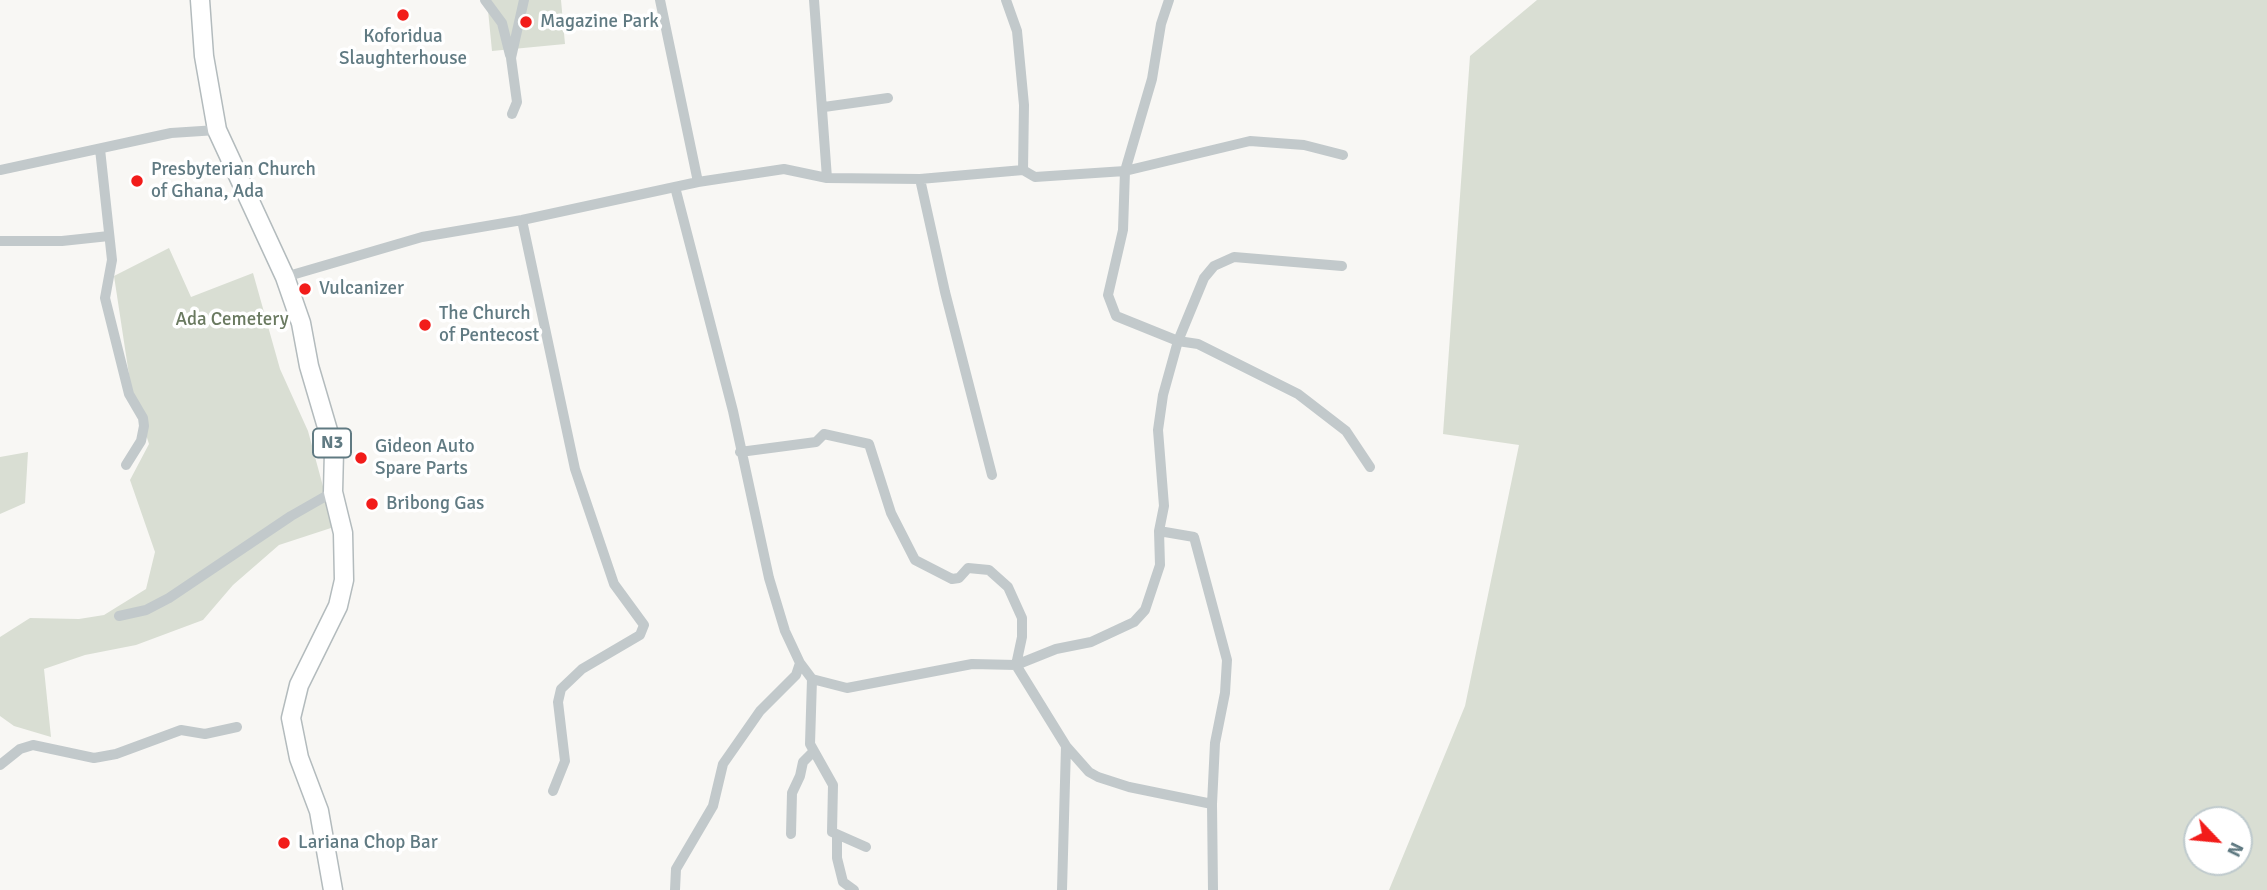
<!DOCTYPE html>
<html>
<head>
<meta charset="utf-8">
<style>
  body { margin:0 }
  #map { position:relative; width:2267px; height:890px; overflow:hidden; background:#f8f7f4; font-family:Signika,sans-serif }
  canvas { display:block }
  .north { position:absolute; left:2183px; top:806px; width:70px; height:70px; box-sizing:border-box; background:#fff; border:2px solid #bfcacd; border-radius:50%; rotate:116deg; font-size:19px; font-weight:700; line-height:28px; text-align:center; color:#607a82 }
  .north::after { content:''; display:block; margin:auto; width:24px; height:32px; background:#f21c1a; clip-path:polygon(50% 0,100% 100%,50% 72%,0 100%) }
</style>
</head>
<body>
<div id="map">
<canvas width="2267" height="890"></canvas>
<div class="north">N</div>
</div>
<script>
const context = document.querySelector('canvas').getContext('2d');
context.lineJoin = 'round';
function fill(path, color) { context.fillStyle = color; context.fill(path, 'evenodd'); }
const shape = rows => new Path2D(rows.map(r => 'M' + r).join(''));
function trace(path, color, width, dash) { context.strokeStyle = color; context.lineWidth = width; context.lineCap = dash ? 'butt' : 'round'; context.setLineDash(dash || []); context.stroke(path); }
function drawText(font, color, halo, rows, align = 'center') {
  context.font = font + ' Signika,sans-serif'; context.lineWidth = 7; context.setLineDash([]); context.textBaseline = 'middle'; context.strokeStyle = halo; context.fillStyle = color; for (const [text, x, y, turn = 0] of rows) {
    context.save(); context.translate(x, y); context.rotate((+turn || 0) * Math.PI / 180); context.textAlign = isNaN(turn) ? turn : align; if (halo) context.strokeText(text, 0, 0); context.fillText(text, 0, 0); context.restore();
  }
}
fill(shape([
  [487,0,561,0,565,44,492,51],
  [1537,0,2267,0,2267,890,1389,890,1465,706,1519,445,1443,434,1470,56],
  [2197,820,2239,820,2239,862,2197,862],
  [169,248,191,297,253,273,280,369,308,431,334,527,279,545,233,585,203,620,136,645,85,655,44,669,51,737,14,726,0,716,0,637,30,618,79,619,104,615,146,589,155,552,130,480,149,444,131,388,114,276],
  [28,452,25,503,0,514,0,457]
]), '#d9ded3');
const primary = shape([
  [200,0,204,56,217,130,285,277,301,323,309,366,334,451,333,492,343,533,344,580,338,606,299,685,291,718,299,758,319,811,333,890]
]);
trace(primary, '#b3bbbd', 21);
trace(shape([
  [485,0,502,23,510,55],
  [660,0,698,182],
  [814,0,827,178],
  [1006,0,1017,31,1024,105,1023,170],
  [1169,0,1161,24,1152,79,1125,171,1123,230,1108,295,1116,316,1178,341,1198,344,1298,394,1346,431,1370,467],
  [824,107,888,98],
  [512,114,517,102,511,58,524,0],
  [100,149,112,260,105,298,129,394,143,418,144,426,141,441,126,465],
  [0,170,171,133,217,130],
  [920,179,945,292,992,475],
  [675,187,733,411,769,578,785,631,800,663,812,679,847,688,972,664,1016,665,1066,746,1062,890],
  [522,220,575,469,614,584,644,625,640,635,582,669,561,689,558,702,565,761,553,791],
  [0,241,62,241,109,236],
  [285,277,422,237,522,220,698,182,784,169,827,178,920,179,1023,170,1035,177,1125,171,1250,141,1304,145,1343,155],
  [740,452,816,442,824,434,869,444,891,513,915,560,952,579,959,578,968,568,989,570,1008,587,1022,618,1022,637,1016,665],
  [1159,531,1194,537,1227,660,1225,693,1215,743,1212,804,1213,890],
  [119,616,146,610,169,598,291,516,333,492],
  [1016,665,1056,649,1091,642,1134,622,1145,610,1160,565,1159,531,1164,506,1158,430,1163,395,1178,341,1204,278,1214,266,1234,257,1342,266],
  [812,679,810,744,833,785,832,832,866,847],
  [1066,746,1089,772,1098,777,1129,787,1212,804],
  [0,765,20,749,33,745,94,758,116,754,181,730,205,734,237,727],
  [791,834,792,793,800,776,803,762,813,752],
  [837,836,837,858,843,882,854,890],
  [675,890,676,869,713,806,723,764,760,711,796,675,800,663]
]), '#c2c9cb', 10);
trace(primary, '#fff', 18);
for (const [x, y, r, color] of [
  [403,15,7,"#f21c1a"],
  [526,22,7,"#f21c1a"],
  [137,181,7,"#f21c1a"],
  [305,289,7,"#f21c1a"],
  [425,325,7,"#f21c1a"],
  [361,458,7,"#f21c1a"],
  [372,504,7,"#f21c1a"],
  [284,843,7,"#f21c1a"]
]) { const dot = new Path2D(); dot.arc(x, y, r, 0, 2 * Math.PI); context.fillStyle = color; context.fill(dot); trace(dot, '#fff', 2.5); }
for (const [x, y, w] of [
  [332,443,38]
]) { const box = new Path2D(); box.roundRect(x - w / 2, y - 14.5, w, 29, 5); context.fillStyle = '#fff'; context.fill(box); trace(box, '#607a82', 2); }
drawText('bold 18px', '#607a82', null, [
  ["N3",332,443]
]);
drawText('19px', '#607a82', '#fff', [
  ["Magazine Park",540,22],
  ["Koforidua",403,37,"center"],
  ["Slaughterhouse",403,59,"center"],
  ["Presbyterian Church",151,170],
  ["of Ghana, Ada",151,192],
  ["Vulcanizer",319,289],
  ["The Church",439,314],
  ["of Pentecost",439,336],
  ["Gideon Auto",375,447],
  ["Spare Parts",375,469],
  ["Bribong Gas",386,504],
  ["Lariana Chop Bar",298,843]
], 'left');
drawText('19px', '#6a7a60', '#fff', [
  ["Ada Cemetery",232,320]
]);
</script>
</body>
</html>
